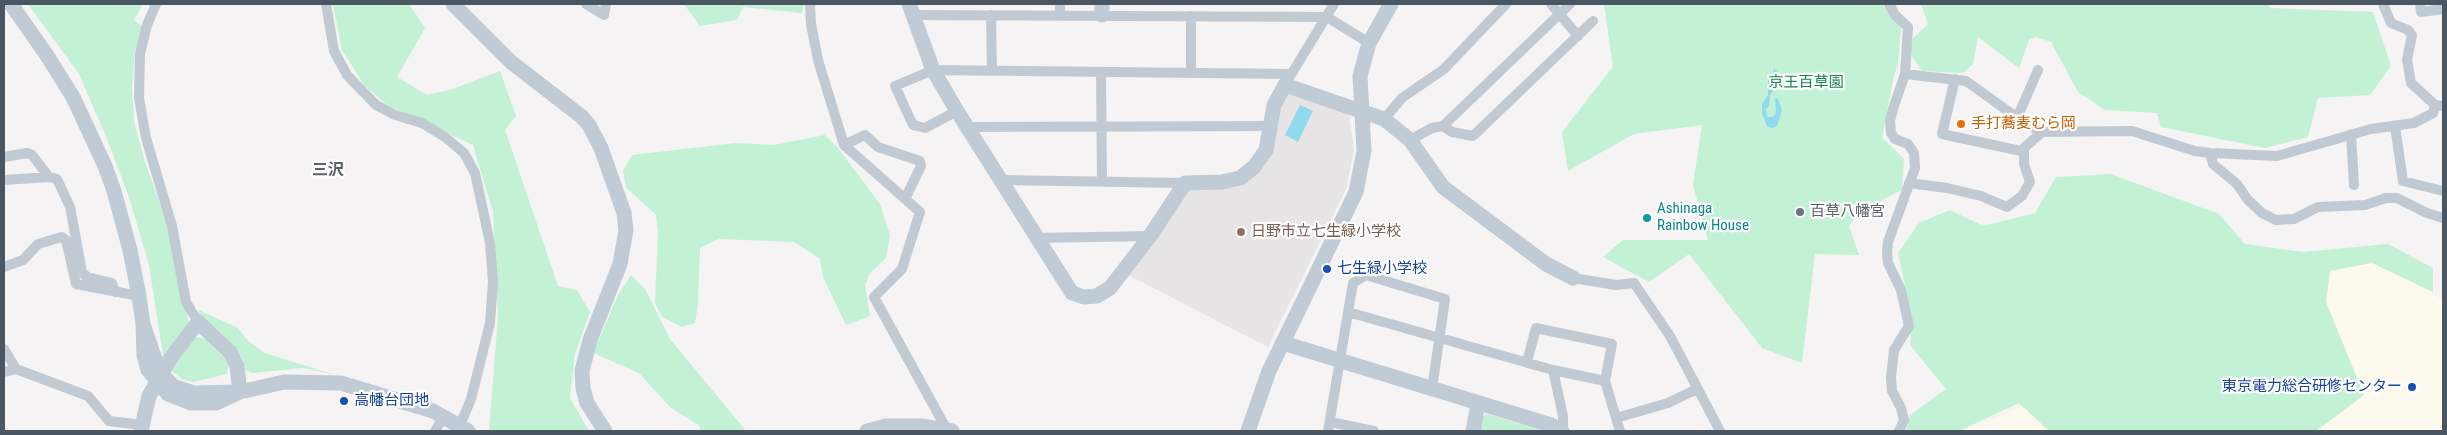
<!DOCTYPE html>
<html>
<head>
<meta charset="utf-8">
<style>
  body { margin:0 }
  #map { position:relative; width:2447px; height:435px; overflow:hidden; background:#f5f3f3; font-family:"Roboto Condensed",sans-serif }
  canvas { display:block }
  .frame { position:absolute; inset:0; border:5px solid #4a5661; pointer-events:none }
</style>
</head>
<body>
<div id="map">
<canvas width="2447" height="435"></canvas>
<div class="frame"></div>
</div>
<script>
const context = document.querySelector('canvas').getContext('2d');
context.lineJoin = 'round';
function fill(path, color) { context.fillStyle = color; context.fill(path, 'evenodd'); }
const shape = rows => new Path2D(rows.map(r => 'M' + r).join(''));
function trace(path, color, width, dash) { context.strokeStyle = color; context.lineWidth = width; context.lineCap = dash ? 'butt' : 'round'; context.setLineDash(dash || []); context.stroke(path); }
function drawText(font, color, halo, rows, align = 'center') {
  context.font = font + ' "Roboto Condensed","Noto Sans JP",sans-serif'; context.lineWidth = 4.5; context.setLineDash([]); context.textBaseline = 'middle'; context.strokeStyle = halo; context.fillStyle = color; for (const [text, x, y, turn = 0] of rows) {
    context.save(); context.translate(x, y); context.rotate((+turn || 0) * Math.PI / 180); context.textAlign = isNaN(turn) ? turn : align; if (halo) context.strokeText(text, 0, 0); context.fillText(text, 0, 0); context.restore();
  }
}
fill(shape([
  [2372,263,2430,290,2443,301,2443,431,2316,431,2364,395,2326,302,2330,271],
  [2030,403,2055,431,1962,431]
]), '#fdf9ef');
fill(shape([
  [1292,92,1349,114,1354,150,1346,189,1268,347,1126,274,1187,188,1243,181,1285,93]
]), '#e6e4e5');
fill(shape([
  [28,4,143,4,134,20,143,27,135,52,132,88,134,122,145,162,170,233,179,283,189,323,163,355,149,265,129,197,107,139,79,74],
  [333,4,409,4,425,28,397,77,427,95,453,89,500,71,516,116,505,130,558,286,577,290,590,312,575,354,570,398,589,431,489,430,498,318,493,212,473,145,387,105,364,85,342,50],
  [684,4,804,4,802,13,743,7,737,20,700,26],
  [1604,4,1882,4,1901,28,1898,64,1894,76,1882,137,1904,159,1902,190,1859,212,1849,226,1859,255,1815,254,1802,363,1762,348,1689,254,1649,282,1603,257,1623,240,1708,240,1693,185,1702,125,1634,134,1568,171,1562,132,1613,67],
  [1921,4,2266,4,2271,8,2373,12,2391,66,2370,95,2318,98,2308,137,2265,148,2161,127,2157,113,2105,110,2078,92,2051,42,2036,37,2029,40,2019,68,1978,37,1973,64,1963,73,1922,71,1905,46,1928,24],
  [825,135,838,148,880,204,890,235,886,258,870,273,865,285,870,316,846,325,823,277,820,259,794,242,719,239,700,248,698,303,695,323,682,327,662,317,655,303,658,232,656,215,626,187,623,171,632,155,736,143,774,145],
  [2111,174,2219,214,2245,244,2303,252,2388,244,2433,268,2433,292,2372,263,2330,271,2326,302,2364,395,2316,431,2049,431,2019,403,1959,431,1906,431,1910,415,1946,389,1910,345,1912,317,1898,253,1919,223,1950,210,1983,226,2035,213,2056,177],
  [631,275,645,289,670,339,746,431,699,431,700,426,671,408,639,373,593,353,618,295],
  [199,310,238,328,248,341,265,353,332,374,303,368,253,373,246,371,243,360,233,346,217,329,203,322,198,316],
  [199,337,206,340,225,358,229,365,227,374,194,382,183,380,172,371,177,360,194,338],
  [1487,414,1544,431,1480,431,1482,417]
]), '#c3f1d5');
fill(shape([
  [1774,68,1778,72,1779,82,1770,95,1769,106,1766,109,1767,117,1773,117,1776,113,1775,98,1778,99,1782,110,1777,126,1772,128,1767,126,1762,114,1762,104,1768,95,1768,80,1773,74],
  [1300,105,1313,111,1298,142,1285,135]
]), '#90daee');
trace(shape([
  [156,4,147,25,140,54,139,98,146,138,172,226,186,302,198,322],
  [326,4,334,51,347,75,376,105,395,115,422,123,445,137,464,153,475,173,490,243,493,282,490,323,471,399,460,425],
  [586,4,604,15,606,4],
  [810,4,811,24,818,60,844,145,920,212,902,269,874,297,947,430],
  [1060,4,1060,14],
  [1551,4,1578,36],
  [1889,4,1895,15,1908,27,1905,74,1893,109,1890,121,1891,133,1895,139,1908,144,1914,153,1915,168,1888,242,1887,253,1888,263,1901,290,1909,326,1894,350,1891,378,1892,391,1901,408,1904,420,1899,431],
  [2383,4,2391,23,2408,30,2412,35,2407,60,2411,83,2435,105,2443,106],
  [2420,4,2421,12,2443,9],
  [912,15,1327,17,1369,43],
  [991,15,992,71],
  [1101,72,1102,182],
  [1191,73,1191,16],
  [1905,74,1966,81,2026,124,2042,132,2132,131,2195,151,2210,153,2277,156,2371,129,2414,123,2433,113,2435,105],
  [1289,78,1334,4],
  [1955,79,1942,134,2021,151,2024,148],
  [957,111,925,128,913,125,895,86,933,70,1291,74],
  [2017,118,2038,70],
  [1384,119,1402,98,1444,69,1506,4],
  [1443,126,1452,132,1473,136,1593,21],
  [2395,126,2403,181,2443,191],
  [968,127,1271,126],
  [2351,134,2354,185],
  [1410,140,1432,128,1443,126,1570,4],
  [844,145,865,135,878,147,920,161,921,166,905,199],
  [2210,153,2213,164,2237,184,2248,200,2262,213,2276,220,2294,219,2318,207,2365,205,2386,198,2397,198,2427,213,2443,218],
  [4,157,27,153,32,155,49,177,57,179,70,207,82,272,87,277,112,283,115,292],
  [4,180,49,177],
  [1001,180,1185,183],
  [1909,183,1947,188,1981,196,2007,207,2022,196,2030,182,2024,164,2024,148,2042,132],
  [1036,238,1150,236],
  [4,267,23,260,38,244,62,237,66,240,76,284,139,296],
  [1573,278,1616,285,1634,283,1670,336,1720,431],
  [1348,312,1553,370,1605,381],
  [4,349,16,369],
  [1527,362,1536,328,1612,344,1605,381,1620,431],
  [1553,370,1563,416,1563,431],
  [4,372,16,369,88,396,109,421,142,425],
  [1616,418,1668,403,1697,389],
  [1330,422,1374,431],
  [435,431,443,418],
  [1328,431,1353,283,1366,275,1445,299,1432,389]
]), '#c1cad2', 10);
trace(shape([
  [11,4,46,54,73,97,105,166,114,191,130,250,139,296,143,324,144,355,148,370,168,394,191,403,216,403,240,392,194,393,173,386,159,371,143,324],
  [453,4,511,62,582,117,589,125,601,148,624,213,626,230,620,264,590,340,582,371,583,388,587,403,605,431],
  [909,4,933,70,957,111,1072,293,1084,297,1097,296,1110,288,1150,236,1185,183,1222,182,1240,178,1254,167,1266,150,1274,105,1285,85,1384,119,1410,140,1443,187,1546,264,1573,278],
  [1102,15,1102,4],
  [1283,343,1551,425,1562,431],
  [170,359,198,322,230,352,237,366,240,392,284,382,341,383,433,411,468,431],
  [141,431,149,396],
  [867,431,886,426,921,426,952,431],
  [1248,431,1269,371,1356,192,1364,151,1360,76,1369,43,1391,4],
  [1473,431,1478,403]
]), '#c1cbd6', 15);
trace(shape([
  [149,396,170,359]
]), '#c1cbd6', 15);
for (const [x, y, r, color] of [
  [1961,124,5,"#e8710a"],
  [1800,212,5,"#6b7280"],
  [1647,218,5,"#0f9aa8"],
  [1241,232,5,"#8d6e63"],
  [1327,269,5,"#1a4fb4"],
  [2412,387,5,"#1a4fb4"],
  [344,401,5,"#1a4fb4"]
]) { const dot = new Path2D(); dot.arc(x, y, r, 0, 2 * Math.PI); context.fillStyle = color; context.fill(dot); trace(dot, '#fff', 2); }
drawText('15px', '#17864f', '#fff', [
  ["京王百草園",1806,83]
]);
drawText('15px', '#c56008', '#fff', [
  ["手打蕎麦むら岡",1971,124]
], 'left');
drawText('15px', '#0d838f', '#fff', [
  ["Ashinaga",1657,209],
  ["Rainbow House",1657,226]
], 'left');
drawText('15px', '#5b616d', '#fff', [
  ["百草八幡宮",1810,212]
], 'left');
drawText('15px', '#785e54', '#fff', [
  ["日野市立七生緑小学校",1251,232]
], 'left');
drawText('15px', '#164399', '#fff', [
  ["七生緑小学校",1337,269],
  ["東京電力総合研修センター",2402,387,"right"],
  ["高幡台団地",354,401]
], 'left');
drawText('bold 16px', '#5f6368', '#fff', [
  ["三沢",328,171]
]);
</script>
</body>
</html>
